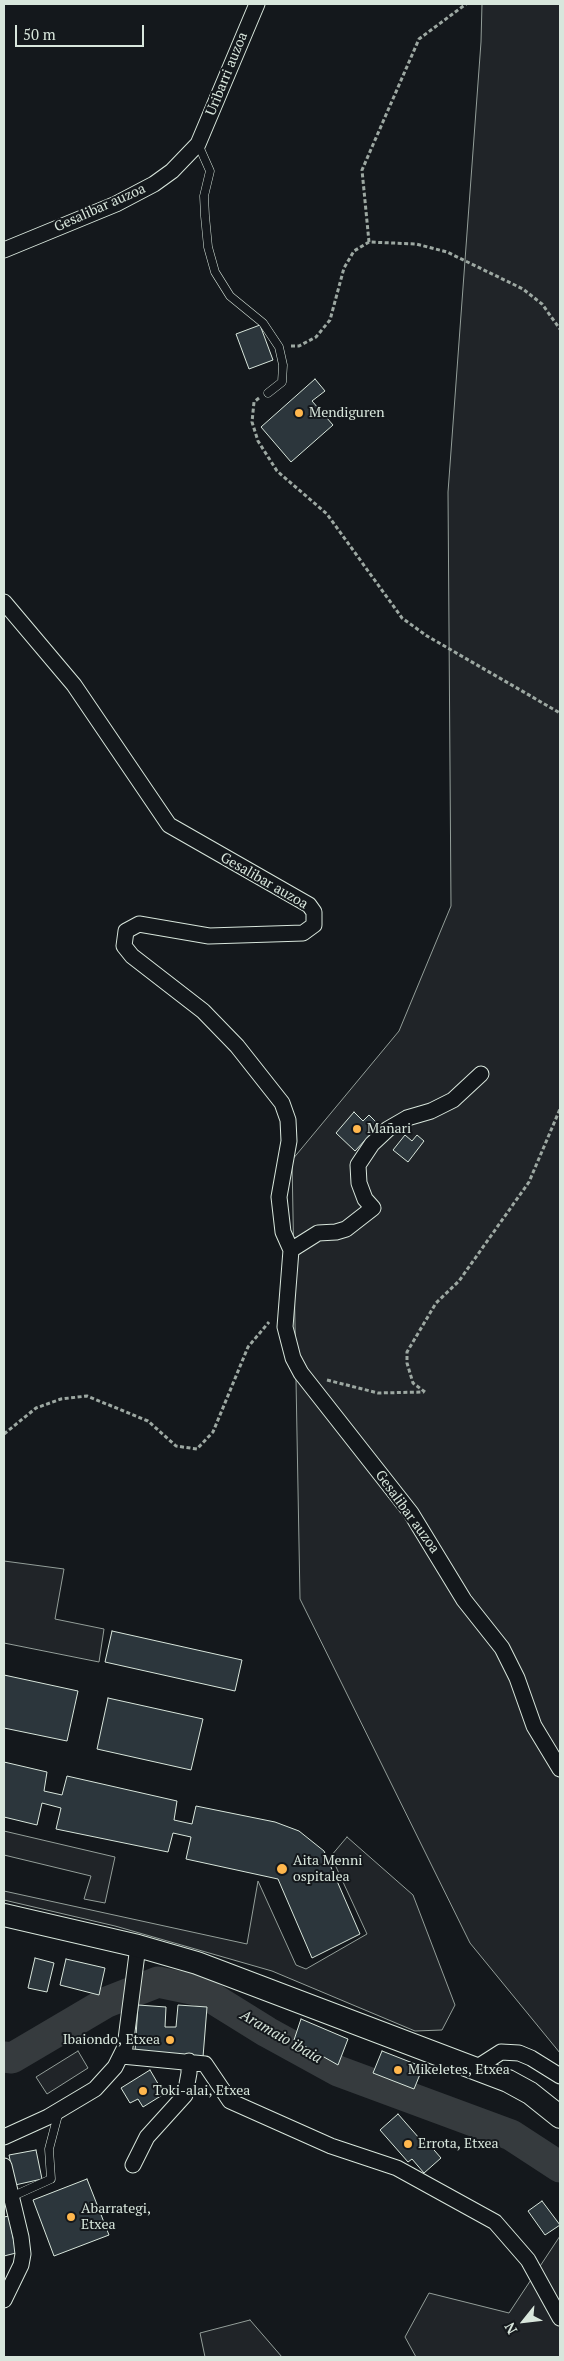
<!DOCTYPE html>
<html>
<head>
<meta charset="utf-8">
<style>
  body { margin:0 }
  #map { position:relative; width:564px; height:2361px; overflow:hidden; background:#14181c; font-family:"PT Serif",serif }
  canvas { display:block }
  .frame { position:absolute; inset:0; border:5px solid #d8e6dc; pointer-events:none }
  .north { position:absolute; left:499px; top:2296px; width:50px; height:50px; -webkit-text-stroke:4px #14181c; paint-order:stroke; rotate:241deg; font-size:14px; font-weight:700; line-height:20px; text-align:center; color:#d8e6dc }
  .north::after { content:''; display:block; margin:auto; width:18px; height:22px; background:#d8e6dc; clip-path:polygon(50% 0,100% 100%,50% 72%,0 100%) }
  .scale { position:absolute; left:15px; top:25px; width:129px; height:22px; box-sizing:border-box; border:2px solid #d8e6dc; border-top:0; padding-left:6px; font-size:15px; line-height:18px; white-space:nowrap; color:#d8e6dc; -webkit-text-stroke:4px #14181c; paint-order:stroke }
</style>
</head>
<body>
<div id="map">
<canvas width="564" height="2361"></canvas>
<div class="frame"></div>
<div class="north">N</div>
<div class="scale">50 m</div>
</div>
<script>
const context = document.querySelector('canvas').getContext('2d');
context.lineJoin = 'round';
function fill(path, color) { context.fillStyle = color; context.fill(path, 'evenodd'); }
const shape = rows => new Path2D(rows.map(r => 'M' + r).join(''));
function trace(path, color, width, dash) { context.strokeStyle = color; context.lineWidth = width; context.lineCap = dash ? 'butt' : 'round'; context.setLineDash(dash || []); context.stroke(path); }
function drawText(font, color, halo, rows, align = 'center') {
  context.font = font + ' "PT Serif",serif'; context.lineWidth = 4; context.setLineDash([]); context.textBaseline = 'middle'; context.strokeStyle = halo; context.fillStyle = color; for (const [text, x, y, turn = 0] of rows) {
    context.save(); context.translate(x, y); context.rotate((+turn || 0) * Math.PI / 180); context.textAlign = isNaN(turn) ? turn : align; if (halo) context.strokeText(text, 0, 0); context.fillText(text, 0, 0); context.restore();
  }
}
const green = shape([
  [482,4,560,4,560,2053,470,1943,300,1599,292,1160,399,1031,451,906,448,492,481,42,482,4],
  [4,1561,64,1569,55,1619,104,1629,99,1662,4,1643,4,1561],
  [4,1831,115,1857,105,1903,84,1899,91,1876,4,1855,4,1831],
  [347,1837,413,1895,455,2005,442,2030,415,2031,272,1971,115,1926,4,1900,4,1891,247,1944,258,1881,296,1965,306,1969,367,1934,331,1856,347,1837],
  [78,2051,88,2068,47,2094,36,2077,78,2051],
  [560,2236,560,2357,416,2357,405,2337,429,2293,509,2313,560,2236],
  [250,2320,282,2357,205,2357,200,2333,250,2320]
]);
fill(green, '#202428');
trace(green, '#939e99', 1);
trace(shape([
  [4,2057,12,2058,107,2002,158,1982,201,1991,267,2032,338,2071,511,2135,560,2167]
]), '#363b3e', 31);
const building = shape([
  [260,325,273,360,249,369,236,334,260,325],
  [315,379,325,391,312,401,333,425,291,462,261,427,315,379],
  [354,1112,363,1121,369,1115,379,1125,355,1151,336,1133,354,1112],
  [405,1135,412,1141,417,1135,424,1141,408,1162,393,1150,405,1135],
  [112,1631,242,1660,235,1691,105,1662,112,1631],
  [4,1675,78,1691,67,1741,4,1728,4,1675],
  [108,1698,203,1719,191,1770,97,1749,108,1698],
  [4,1762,47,1772,44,1791,62,1795,67,1776,177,1801,174,1820,192,1824,196,1806,275,1822,299,1831,324,1851,360,1934,312,1958,278,1879,186,1859,191,1837,173,1833,168,1852,56,1829,61,1808,42,1803,37,1825,4,1817,4,1762],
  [35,1958,54,1963,47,1992,28,1988,35,1958],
  [66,1959,105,1968,99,1995,60,1985,66,1959],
  [138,2005,166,2007,165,2027,176,2027,178,2005,207,2007,203,2057,135,2052,138,2005],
  [301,2019,348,2039,338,2065,294,2040,301,2019],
  [382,2051,423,2067,414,2089,373,2073,382,2051],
  [150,2070,164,2094,143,2107,138,2099,130,2103,121,2088,150,2070],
  [398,2114,426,2146,428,2143,441,2158,424,2173,412,2159,408,2162,380,2130,398,2114],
  [36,2150,42,2179,15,2185,9,2155,36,2150],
  [87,2179,109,2235,54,2256,33,2200,87,2179],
  [542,2201,560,2225,545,2235,528,2211,542,2201],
  [9,2216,16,2253,4,2256,4,2217,9,2216]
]);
fill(building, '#2c363c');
trace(building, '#d8e6dc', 1);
const service = shape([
  [198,144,210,171,204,196,205,216,208,247,215,272,230,296,263,323,279,347,283,365,282,382,268,393],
  [11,2197,51,2179,49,2149,59,2111]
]);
const minor = shape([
  [4,250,116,204,154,184,172,171,198,144,257,4],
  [4,602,74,685,169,825,309,905,314,912,314,925,303,933,209,936,139,924,126,931,124,946,132,956,203,1011,237,1046,282,1103,288,1120,289,1141,279,1197,283,1232,291,1250,285,1327,293,1358,301,1373,411,1513,464,1600,502,1648,517,1678,534,1726,560,1769],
  [291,1250,318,1233,336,1232,346,1229,373,1208,365,1199,359,1183,358,1165,372,1144,388,1129,407,1118,431,1111,453,1100,481,1074],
  [122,2056,205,2064,230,2101,331,2146,397,2168,495,2222,528,2260,560,2318],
  [476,2068,501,2052,519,2053,531,2058,560,2076],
  [4,2137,48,2117,95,2089,115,2067,125,2047,138,1946],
  [133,2165,147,2137,185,2095,189,2073,189,2061],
  [4,2166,21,2237,23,2254,21,2265,4,2300]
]);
const secondary = shape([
  [4,1915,138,1946,197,1963,508,2081,530,2093,560,2117]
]);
trace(service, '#d8e6dc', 9);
trace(minor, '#d8e6dc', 17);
trace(secondary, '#d8e6dc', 24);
trace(shape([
  [369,242,362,170,419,39,466,4],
  [291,346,299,346,316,337,330,320,344,268,354,251,369,242,416,244,447,252,523,289,542,304,560,329],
  [259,398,254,402,252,422,258,441,277,471,327,514,402,618,427,636,560,713],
  [327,1380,378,1393,424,1392],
  [425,1392,413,1383,407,1363,407,1352,436,1303,459,1281,529,1182,560,1109],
  [4,1434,36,1408,61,1399,87,1396,148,1421,176,1446,197,1449,213,1432,248,1347,269,1322]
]), '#9da8a2', 3, [4, 2.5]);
trace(service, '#14181c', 8);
trace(minor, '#14181c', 15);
trace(secondary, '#14181c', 22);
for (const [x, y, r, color] of [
  [299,413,5,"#ffb74d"],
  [357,1129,5,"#ffb74d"],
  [282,1869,6,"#ffb74d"],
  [170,2040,5,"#ffb74d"],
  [398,2070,5,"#ffb74d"],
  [143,2091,5,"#ffb74d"],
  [408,2144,5,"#ffb74d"],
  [71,2217,5,"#ffb74d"]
]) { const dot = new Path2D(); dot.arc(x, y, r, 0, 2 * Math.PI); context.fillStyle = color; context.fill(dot); trace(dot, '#14181c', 2); }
drawText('14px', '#d8e6dc', '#14181c', [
  ["Uribarri auzoa",227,74,-68],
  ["Gesalibar auzoa",100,208,-24],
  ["Gesalibar auzoa",264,881,30],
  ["Gesalibar auzoa",407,1512,54]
]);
drawText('14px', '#d8e6dc', '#14181c', [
  ["Mendiguren",309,413],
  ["Mañari",367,1129],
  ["Aita Menni",293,1861],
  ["ospitalea",293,1877],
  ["Ibaiondo, Etxea",160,2040,"right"],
  ["Mikeletes, Etxea",408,2070],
  ["Toki-alai, Etxea",153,2091],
  ["Errota, Etxea",418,2144],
  ["Abarrategi,",81,2209],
  ["Etxea",81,2225]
], 'left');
drawText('italic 15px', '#d8e6dc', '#14181c', [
  ["Aramaio ibaia",281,2037,30]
]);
</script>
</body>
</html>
